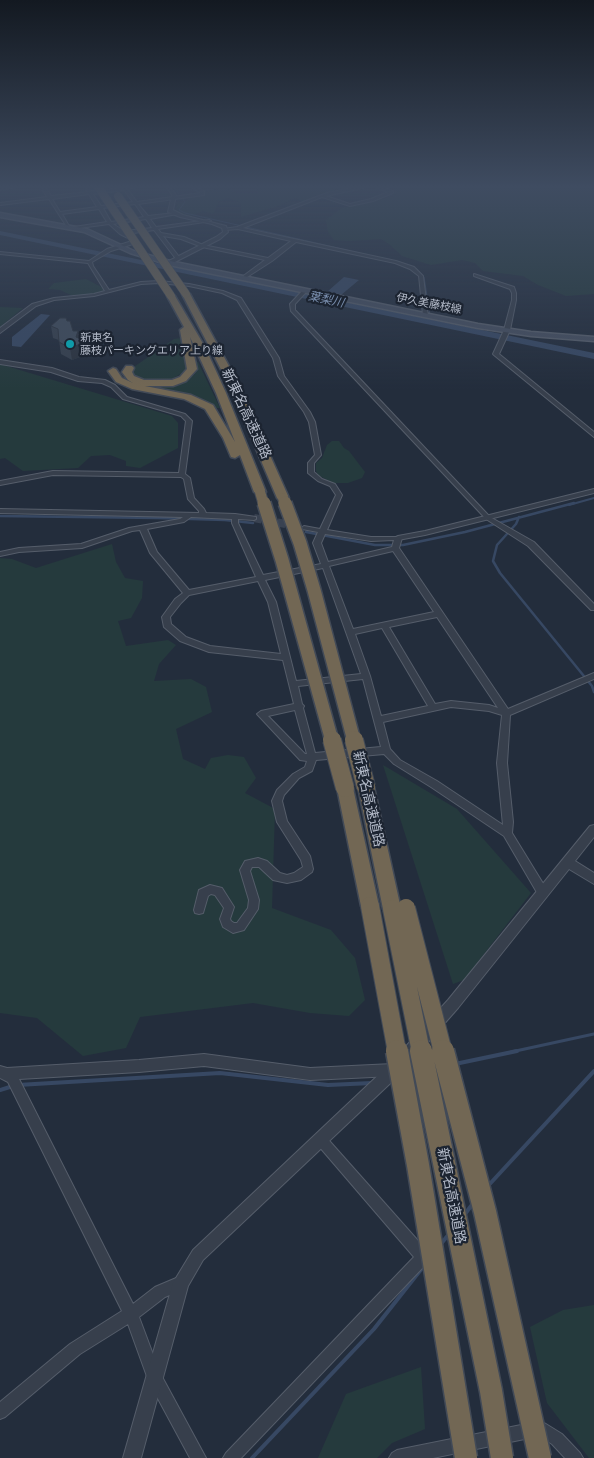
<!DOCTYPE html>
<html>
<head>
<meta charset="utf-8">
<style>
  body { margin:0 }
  canvas { display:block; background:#232d3c }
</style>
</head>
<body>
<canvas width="594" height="1458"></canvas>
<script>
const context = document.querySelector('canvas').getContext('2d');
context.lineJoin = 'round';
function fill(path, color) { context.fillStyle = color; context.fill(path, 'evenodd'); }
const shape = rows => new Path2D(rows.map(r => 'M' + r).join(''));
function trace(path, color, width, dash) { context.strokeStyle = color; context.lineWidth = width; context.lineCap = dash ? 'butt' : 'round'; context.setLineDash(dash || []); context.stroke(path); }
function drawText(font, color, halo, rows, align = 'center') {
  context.font = font + ' "Fira Sans Condensed","Noto Sans JP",sans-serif'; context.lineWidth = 4.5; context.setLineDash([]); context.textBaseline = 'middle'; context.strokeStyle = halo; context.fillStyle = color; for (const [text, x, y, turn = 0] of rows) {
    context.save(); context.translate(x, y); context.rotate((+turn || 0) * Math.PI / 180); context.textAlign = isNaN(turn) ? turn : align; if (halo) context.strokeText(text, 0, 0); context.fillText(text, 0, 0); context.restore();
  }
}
fill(shape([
  [236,185,367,185,327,191,303,201,294,198,281,205,241,217,241,202,228,198,219,201,213,214,203,211,191,216,182,215,176,211,177,205,203,192,218,189,227,189,236,193,258,193,257,186],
  [380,185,594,185,594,294,566,296,538,285,523,276,483,271,475,263,462,260,431,265,402,256,389,244,381,239,349,241,334,240,328,232,326,220,342,208,395,196,396,189],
  [86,279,103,288,103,292,82,296,71,295,60,290,48,289,54,283],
  [0,307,23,308,0,327],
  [181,338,188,366,186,371,168,381,145,382,135,377,131,369,174,339],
  [197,362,198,362,220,408,216,408,200,398,190,395,146,387,171,386,184,382,195,374],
  [0,364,172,416,178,423,178,448,140,468,126,466,126,461,110,455,91,456,78,468,23,471,5,458,0,459],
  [332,441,339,441,344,448,349,451,365,472,362,478,348,483,333,483,318,475,316,471,316,463,322,458,327,445],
  [112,544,116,562,125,578,143,581,142,598,131,618,118,621,126,646,168,640,176,645,159,664,154,681,191,679,206,687,212,712,176,729,183,759,205,769,211,758,228,755,244,757,256,778,245,793,275,809,272,908,331,930,355,958,365,1000,349,1016,310,1013,253,1003,140,1017,126,1048,83,1056,37,1018,0,1013,0,558,12,559,36,568],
  [383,765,457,809,531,893,464,980,453,984],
  [594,1305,594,1458,589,1458,547,1403,530,1327,563,1310],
  [421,1367,425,1429,392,1443,377,1458,318,1458,346,1394]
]), '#253a3d');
fill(shape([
  [344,277,359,280,341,295,327,292],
  [41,314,50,315,21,347,12,346,12,337]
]), '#374863');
trace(shape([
  [172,185,185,202,179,210,185,213,390,260],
  [395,261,417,269,424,277,431,322]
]), '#374863', 1);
trace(shape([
  [569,505,594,498]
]), '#374863', 2);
trace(shape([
  [0,516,158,518,225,520,253,523],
  [519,517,516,524,497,545,493,561,500,573,592,686,594,692],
  [306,532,375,545,403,545,465,532,574,503]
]), '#374863', 2.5);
trace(shape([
  [511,1052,594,1034]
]), '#374863', 3);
trace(shape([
  [455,1064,517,1051],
  [18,1085,220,1073,328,1085,372,1083],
  [0,1090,13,1086],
  [487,1187,594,1071],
  [465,1214,474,1202],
  [440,1245,449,1234],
  [252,1458,374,1329,423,1267]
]), '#374863', 4);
fill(shape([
  [0,231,594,353,594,359,0,235,0,231]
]), '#374863');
trace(shape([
  [254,518,296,526]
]), '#394251', 8, [8, 4]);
const minor = shape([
  [19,185,31,185,0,190,0,188,19,185],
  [40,185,44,185,51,196,88,192,83,185,87,185,91,191,122,188,120,185,124,185,126,187,154,185,127,189,137,202,201,193,192,188,192,185,196,185,196,187,204,191,204,195,138,204,148,216,175,213,177,214,150,219,156,227,209,220,211,221,158,229,161,233,184,237,203,245,268,258,291,241,238,229,225,230,223,229,237,227,327,193,364,185,378,185,393,191,393,193,373,201,350,206,322,197,243,228,396,261,414,267,423,276,428,316,423,315,419,276,410,269,395,263,296,242,272,261,244,279,242,278,242,277,265,260,202,247,181,239,163,236,180,258,176,259,154,230,127,234,136,238,136,243,111,251,92,262,93,266,109,290,141,282,159,281,189,284,223,291,241,298,279,358,284,376,310,412,315,422,321,455,314,463,314,472,322,479,335,484,342,495,327,530,371,537,400,537,402,538,399,548,508,709,594,673,594,679,510,715,507,763,513,822,512,833,547,890,548,893,547,896,543,897,539,896,504,836,431,787,394,764,384,754,316,760,312,771,299,778,284,795,282,801,287,821,310,856,313,869,312,872,301,880,287,883,273,880,259,867,252,867,250,871,259,900,258,909,244,930,233,933,223,927,220,919,224,908,215,895,211,894,208,896,203,913,199,914,195,913,194,910,199,890,210,885,222,888,234,907,230,919,231,921,234,923,237,923,248,908,249,900,240,870,245,861,258,858,267,861,280,873,287,875,294,873,303,867,301,860,277,822,272,801,277,790,293,774,305,767,307,761,300,760,257,714,261,711,294,704,283,660,209,652,180,641,164,627,162,617,175,599,183,593,150,553,140,530,132,531,82,548,19,552,0,556,0,552,19,548,81,544,129,528,180,519,183,517,0,513,0,509,199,513,199,511,188,499,184,479,181,477,53,475,0,485,0,481,53,471,179,473,186,421,181,416,123,399,111,387,102,383,78,381,51,372,0,364,0,360,52,368,79,377,105,380,115,385,127,397,185,414,192,421,185,474,190,478,194,498,204,509,206,513,235,514,256,517,256,519,254,520,238,519,238,523,263,575,321,564,313,543,318,532,302,529,301,528,304,526,320,529,336,495,330,486,318,481,308,473,308,463,315,455,309,422,304,412,278,376,273,358,237,300,222,293,189,286,159,283,141,284,94,296,54,300,36,306,0,333,0,328,32,304,54,298,94,294,105,291,88,263,0,254,0,252,89,261,107,249,132,241,132,240,120,234,109,224,72,229,74,227,107,222,99,209,62,214,69,226,67,227,49,199,0,205,0,203,47,197,40,185],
  [372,186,388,192,371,199,350,204,326,196,372,186],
  [124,190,133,202,101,206,93,194,124,190],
  [89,194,97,207,60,212,52,199,89,194],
  [135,204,144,217,111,222,103,208,135,204],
  [146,219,152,228,124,231,113,224,146,219],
  [191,517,232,519,232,523,256,577,189,590,157,552,147,529,184,522,191,517],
  [325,534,371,541,394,540,392,547,328,562,321,543,325,534],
  [393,551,434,612,353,629,329,566,393,551],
  [323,568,361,674,296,681,276,602,265,580,323,568],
  [258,581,268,602,281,654,210,646,186,637,171,624,170,617,181,603,189,595,258,581],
  [437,617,498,708,489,705,451,701,435,704,389,627,437,617],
  [382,628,428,706,381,716,370,676,355,634,382,628],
  [363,679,381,747,315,753,303,708,304,706,302,704,298,686,363,679],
  [451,707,489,711,502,715,497,763,503,825,437,781,400,760,390,749,383,722,451,707],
  [295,710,307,754,305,754,268,716,295,710],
  [474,274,514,287,516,293,516,300,510,330,499,354,594,432,594,437,494,355,493,354,504,330,512,300,512,293,510,289,474,276,474,274],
  [303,290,307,291,295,304,295,310,490,517,534,542,594,604,594,610,591,610,528,546,486,519,291,311,290,304,303,290],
  [204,1054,310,1068,393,1064,397,1066,399,1070,397,1074,393,1076,310,1080,204,1066,139,1072,19,1079,133,1304,155,1287,181,1276,186,1278,188,1283,186,1288,165,1297,139,1317,160,1373,206,1458,190,1458,149,1382,128,1324,80,1354,5,1417,0,1419,0,1402,70,1344,122,1311,8,1082,0,1078,0,1066,7,1068,139,1060,204,1054],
  [321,1134,325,1136,428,1252,430,1257,428,1262,241,1458,223,1458,226,1453,414,1257,317,1144,315,1140,317,1136,321,1134],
  [541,1421,562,1434,580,1453,583,1458,565,1458,552,1444,539,1436,433,1458,389,1458,392,1453,397,1450,541,1421]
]);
const tertiary = shape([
  [165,185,169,185,176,195,173,210,183,215,226,226,228,232,220,239,169,265,167,264,167,262,216,237,223,232,222,228,212,224,180,217,168,212,172,195,165,185],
  [594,489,594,493,425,535,398,540,394,538,398,536,425,531,594,489],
  [594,825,594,837,575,861,594,873,594,884,569,869,458,1008,399,1075,203,1260,188,1286,141,1458,123,1458,173,1283,193,1250,389,1065,448,1000,590,826,594,825]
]);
const secondary = shape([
  [0,213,87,229,134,251,170,261,478,324,531,332,594,337,594,341,531,336,478,328,169,265,130,253,84,232,0,217,0,213]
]);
const motorway = shape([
  [183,292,190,294,237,381,289,498,287,500,279,500,277,498,227,381,182,294,183,292],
  [171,293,175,296,205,347,226,393,266,492,264,494,260,495,254,492,240,455,235,458,231,457,223,438,205,409,184,399,132,389,116,382,108,371,113,368,116,369,122,378,133,383,128,380,122,372,126,366,132,366,134,368,132,372,134,376,144,380,172,380,180,377,187,369,180,330,184,327,167,296,171,293],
  [190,337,216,393,235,442,213,405,191,395,145,386,173,386,186,381,197,369,190,337],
  [366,781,372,783,374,787,401,909,398,914,392,917,386,914,383,909,358,787,360,783,366,781],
  [345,782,351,784,353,788,379,906,376,911,370,914,364,911,361,906,337,788,339,784,345,782]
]);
trace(minor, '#555d6a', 2);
trace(tertiary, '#555d6a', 2);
trace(secondary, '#555d6a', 3);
trace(motorway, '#424a57', 3);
fill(minor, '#373f4c');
fill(tertiary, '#373f4c');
fill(secondary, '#454e5f');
fill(motorway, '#726754');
const motorwayBridgeFar4 = shape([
  [97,185,171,296],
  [118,196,186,294]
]);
const motorwayBridgeFar3 = shape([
  [260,492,264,505],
  [283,498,285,505]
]);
const motorwayBridgeFar2 = shape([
  [264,503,282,560,332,741],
  [285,503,300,543,314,590,354,741]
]);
const motorwayBridgeFar1 = shape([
  [332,740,345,788],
  [354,740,366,787],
  [370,906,397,1052],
  [406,908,443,1052],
  [392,909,421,1052]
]);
const motorwayBridge = shape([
  [397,1051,418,1165,466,1458],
  [421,1051,491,1391,502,1458],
  [443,1051,485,1212,540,1458]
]);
trace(motorwayBridgeFar4, '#424a57', 9, []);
trace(motorwayBridgeFar3, '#424a57', 12, []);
trace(motorwayBridgeFar2, '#424a57', 16, []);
trace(motorwayBridgeFar1, '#424a57', 20, []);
trace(motorwayBridge, '#424a57', 25, []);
trace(motorwayBridgeFar4, '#726754', 8);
trace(motorwayBridgeFar3, '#726754', 10);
trace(motorwayBridgeFar2, '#726754', 13);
trace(motorwayBridgeFar1, '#726754', 18);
trace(motorwayBridge, '#726754', 22);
fill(shape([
  [67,321,73,331,78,331,79,338,83,340,85,355,72,360,61,354,59,340,53,338,51,326]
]), '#36404e');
fill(shape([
  [78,331,80,342,83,340,85,355,72,360,70,348]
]), '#2c3440');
const building = shape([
  [60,318,66,318,67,321,70,321,73,331,78,331,76,337,83,340,81,341,83,343,70,348,59,342,58,329,51,326,60,318]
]);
fill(building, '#3f4b5b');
trace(building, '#2c3440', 1);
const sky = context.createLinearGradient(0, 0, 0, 389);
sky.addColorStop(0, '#131921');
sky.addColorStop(0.48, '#3f4c61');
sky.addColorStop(1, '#3f4c6100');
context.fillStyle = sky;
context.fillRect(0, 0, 594, 389);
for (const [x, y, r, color] of [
  [70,344,5,"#0f9aa8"]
]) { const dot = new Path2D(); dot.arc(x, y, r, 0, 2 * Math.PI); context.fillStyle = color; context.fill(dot); trace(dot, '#1c2431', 2); }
drawText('11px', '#b3bac8', '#1c2431', [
  ["伊久美藤枝線",429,304,11]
]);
drawText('11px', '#b3bac8', '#1c2431', [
  ["新東名",80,338],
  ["藤枝パーキングエリア上り線",80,351]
], 'left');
drawText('italic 12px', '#7b90b0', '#1c2431', [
  ["葉梨川",326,300,12]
]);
drawText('14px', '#b3bac8', '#1c2431', [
  ["新東名高速道路",246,414,65],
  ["新東名高速道路",368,799,77],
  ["新東名高速道路",451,1196,79]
]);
</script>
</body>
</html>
